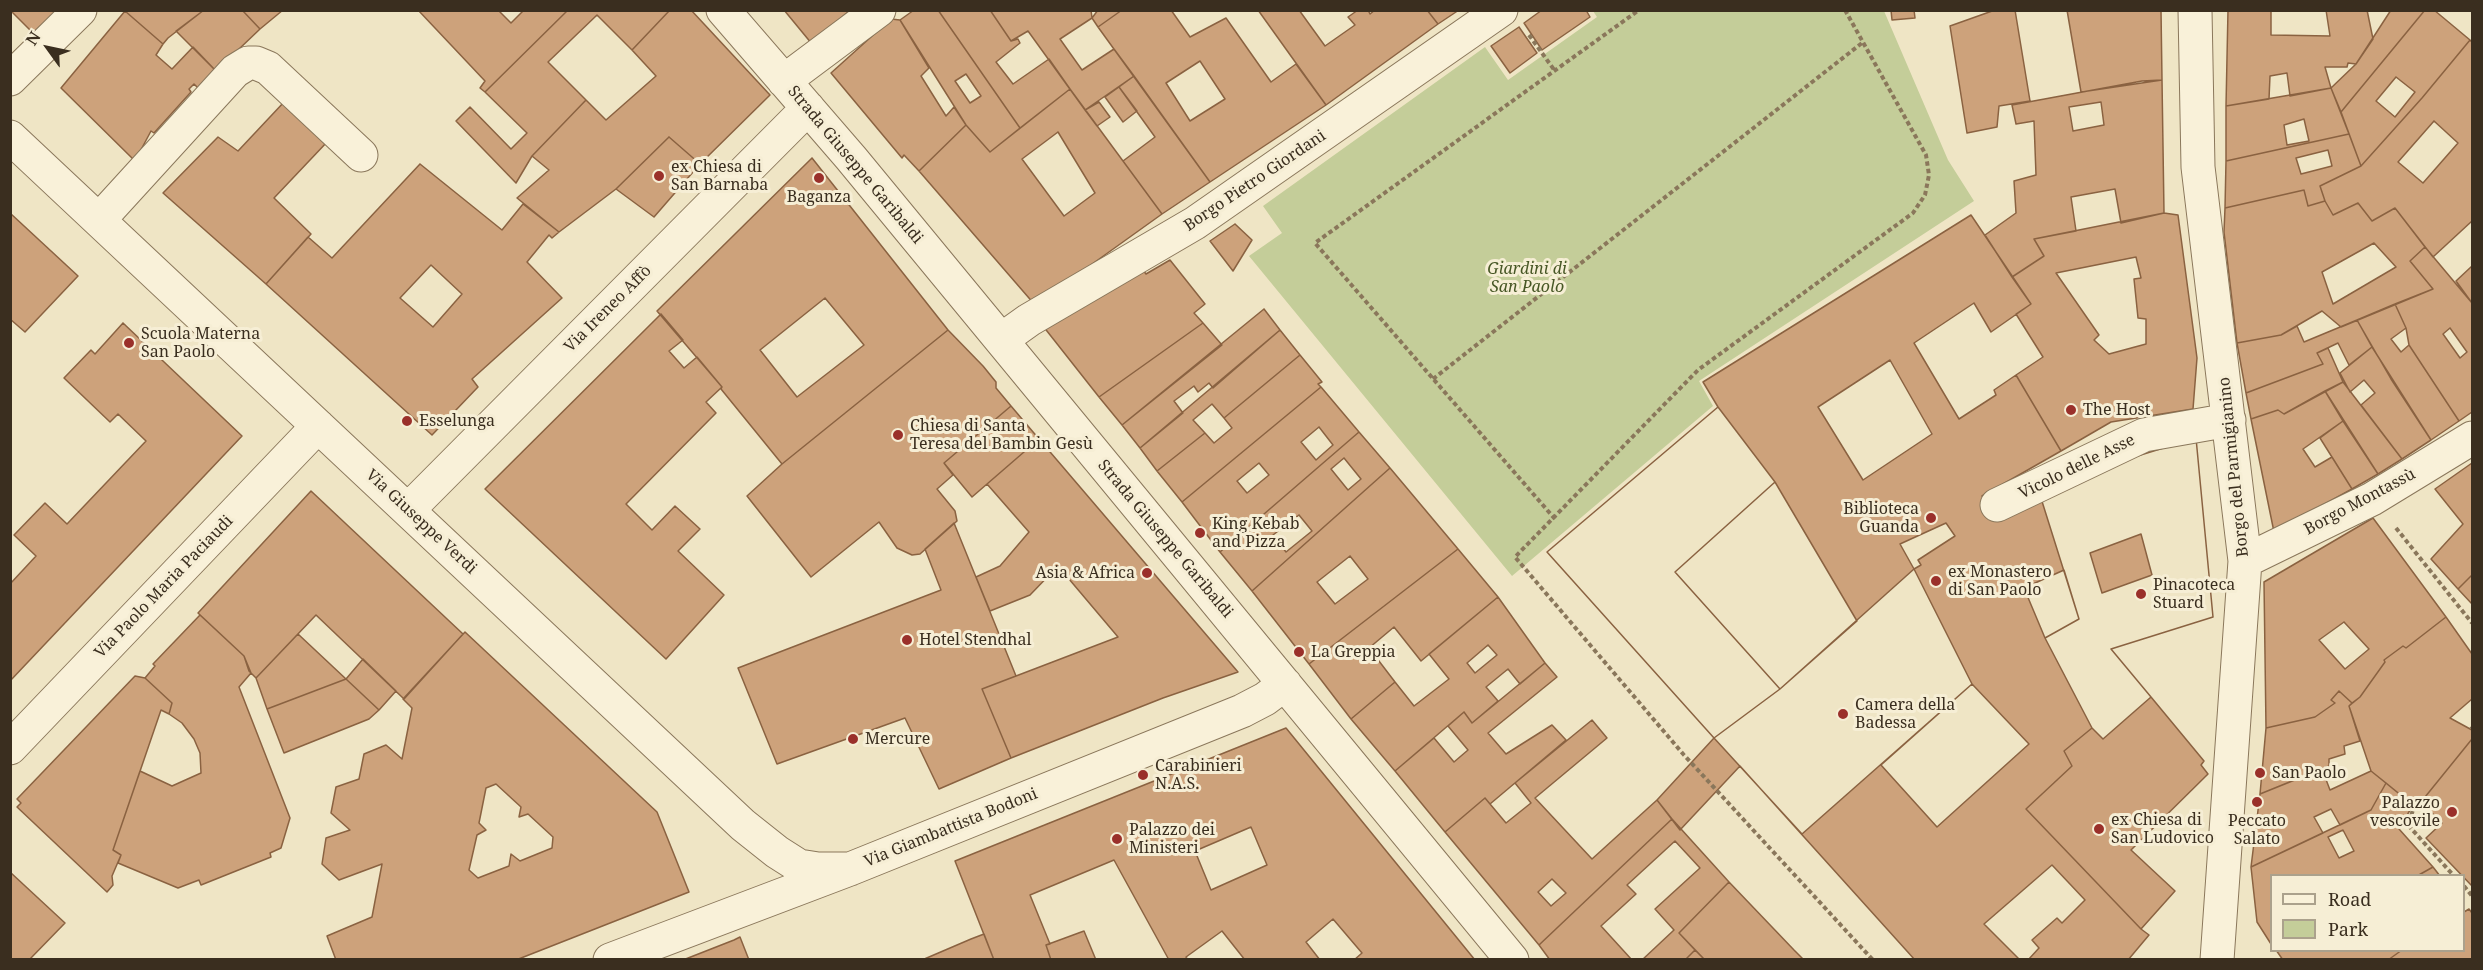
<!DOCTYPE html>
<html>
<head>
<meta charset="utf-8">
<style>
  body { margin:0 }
  #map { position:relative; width:2483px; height:970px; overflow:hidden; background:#efe5c5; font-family:"Noto Serif",serif }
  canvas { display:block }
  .frame { position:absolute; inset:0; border:12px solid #3a2e1f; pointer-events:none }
  .legend { position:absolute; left:2270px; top:874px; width:195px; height:78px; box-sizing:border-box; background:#f6eed5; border:2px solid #aba18c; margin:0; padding:8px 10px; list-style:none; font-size:18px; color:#3a2e1f }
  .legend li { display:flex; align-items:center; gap:12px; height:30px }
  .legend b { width:30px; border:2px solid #aba18c }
  .north { position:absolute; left:18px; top:18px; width:60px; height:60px; -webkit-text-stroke:4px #f6eed5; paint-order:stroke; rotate:303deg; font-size:16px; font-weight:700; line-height:24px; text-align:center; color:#3a2e1f }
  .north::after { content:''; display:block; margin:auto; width:21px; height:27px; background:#3a2e1f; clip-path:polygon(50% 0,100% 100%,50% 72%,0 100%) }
</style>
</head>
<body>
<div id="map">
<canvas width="2483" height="970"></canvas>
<div class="frame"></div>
<ul class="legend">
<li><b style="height:8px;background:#f9f1d9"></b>Road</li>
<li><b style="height:16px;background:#c4cd99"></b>Park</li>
</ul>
<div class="north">N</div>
</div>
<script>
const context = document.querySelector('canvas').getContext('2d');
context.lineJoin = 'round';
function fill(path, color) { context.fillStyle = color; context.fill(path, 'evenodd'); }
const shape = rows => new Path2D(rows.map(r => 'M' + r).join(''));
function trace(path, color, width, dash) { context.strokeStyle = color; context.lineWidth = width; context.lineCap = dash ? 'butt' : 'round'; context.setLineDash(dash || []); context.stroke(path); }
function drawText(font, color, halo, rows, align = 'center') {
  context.font = font + ' "Noto Serif",serif'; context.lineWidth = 6; context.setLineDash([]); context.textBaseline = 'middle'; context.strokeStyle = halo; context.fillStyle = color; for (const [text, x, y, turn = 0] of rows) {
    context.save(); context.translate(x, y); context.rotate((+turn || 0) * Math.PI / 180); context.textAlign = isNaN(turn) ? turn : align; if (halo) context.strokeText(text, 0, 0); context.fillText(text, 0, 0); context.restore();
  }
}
fill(shape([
  [1593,11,1884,11,1948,160,1974,201,1699,381,1713,406,1512,576,1249,256,1282,233,1263,206,1485,47,1508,80,1597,17]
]), '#c4cd99');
const building = shape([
  [10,10,58,10,33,33,10,10],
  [204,10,242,10,260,29,216,71,176,31,204,10],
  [204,10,168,38,163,44,125,11,204,10],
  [242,10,283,10,260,29,242,10],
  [418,10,498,10,511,23,524,10,568,10,485,92,480,88,485,81,418,10],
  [568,10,670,10,632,50,597,15,548,62,586,100,532,156,516,183,456,121,470,107,511,149,527,133,485,92,568,10],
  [670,10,691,10,770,95,700,164,669,137,616,189,559,232,517,198,549,170,532,156,586,100,606,120,656,76,632,50,670,10],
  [784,10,850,10,812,44,784,10],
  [914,10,938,10,1020,128,990,152,966,125,900,20,914,10],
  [966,74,981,96,970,103,955,81,966,74],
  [938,10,990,10,1011,41,1018,39,1020,43,996,62,1013,84,1049,59,1070,89,1020,128,938,10],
  [990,10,1091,10,1092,18,1060,39,1082,70,1114,49,1134,76,1085,110,1028,31,1011,41,990,10],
  [1098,10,1122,10,1098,27,1092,18,1098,10],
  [1122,10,1171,10,1190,37,1226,18,1271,82,1296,64,1326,105,1210,182,1098,27,1122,10],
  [1200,61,1225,99,1190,121,1166,83,1200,61],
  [1258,10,1299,10,1325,46,1355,25,1348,17,1358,10,1368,10,1370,14,1375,10,1427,10,1438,24,1326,105,1258,10],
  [1427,10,1459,10,1438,24,1427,10],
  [1542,10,1586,10,1590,17,1542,50,1524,23,1542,10],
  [1891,10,1914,10,1915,18,1892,20,1891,10],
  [1995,10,2015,10,2030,101,1999,106,1997,127,1967,133,1950,26,1995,10],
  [2067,10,2161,10,2162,80,2081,92,2067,10],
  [2228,10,2271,10,2271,35,2330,36,2326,10,2367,10,2373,39,2356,64,2348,63,2347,67,2325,67,2331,88,2290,96,2287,73,2270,76,2269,99,2226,106,2228,10],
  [2391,10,2425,10,2341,112,2331,88,2356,64,2391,10],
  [2425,10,2434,10,2470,40,2422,98,2361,166,2341,112,2425,10],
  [2396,77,2415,92,2395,117,2376,101,2396,77],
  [125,11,163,44,156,55,172,69,193,47,216,71,198,88,194,84,189,89,191,92,154,133,151,131,135,161,61,88,125,11],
  [891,19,900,20,929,68,921,76,946,116,954,107,966,125,919,171,904,155,902,158,831,73,891,19],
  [1519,27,1537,53,1510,73,1491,46,1519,27],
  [2470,40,2472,42,2472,221,2433,257,2395,208,2372,221,2358,203,2333,215,2325,201,2320,186,2361,166,2422,98,2470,40],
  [2434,121,2458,143,2423,183,2398,162,2434,121],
  [1134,76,1210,182,1162,214,1123,161,1155,137,1119,87,1134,76],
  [2162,80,2164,213,2121,223,2115,189,2071,197,2076,231,2034,239,2044,256,2012,277,1985,235,2016,213,2014,181,2036,175,2034,121,2016,124,2012,105,2142,81,2162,80],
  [2101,102,2104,125,2073,131,2069,107,2101,102],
  [1119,87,1137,111,1123,122,1105,97,1119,87],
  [2331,88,2349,134,2226,161,2226,106,2331,88],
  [2304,119,2309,141,2287,145,2284,125,2304,119],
  [1070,89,1162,214,1035,305,919,171,966,125,990,152,1070,89],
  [1058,132,1095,193,1064,216,1022,159,1058,132],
  [285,101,328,141,274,198,311,234,266,284,163,193,218,137,238,151,285,101],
  [1099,102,1110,117,1097,126,1085,110,1099,102],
  [2349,134,2361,166,2320,186,2325,201,2308,206,2304,190,2225,208,2226,161,2349,134],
  [2328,150,2332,166,2301,174,2296,158,2328,150],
  [669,137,700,164,654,217,616,189,669,137],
  [812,158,948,330,782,464,721,389,722,387,657,311,812,158],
  [825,298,864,345,797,397,760,350,825,298],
  [420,164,502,230,523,204,559,232,552,238,549,235,527,262,562,298,472,379,478,387,432,435,266,284,308,237,332,258,420,164],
  [431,265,462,294,433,327,400,298,431,265],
  [2304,190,2308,206,2325,201,2333,215,2358,203,2372,221,2395,208,2425,247,2410,261,2433,289,2341,327,2322,311,2281,335,2237,343,2224,232,2225,208,2304,190],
  [2374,243,2396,267,2333,304,2322,272,2374,243],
  [10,213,78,276,25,332,10,319,10,213],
  [2164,213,2178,215,2197,358,2193,409,2111,422,2061,451,2016,375,2043,357,2016,314,2031,304,2012,277,2044,256,2034,239,2164,213],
  [2136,257,2141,278,2134,279,2138,318,2146,319,2146,344,2109,354,2094,340,2099,335,2056,273,2136,257],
  [1971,215,2031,304,1991,332,1974,303,1914,343,1959,419,1996,395,1994,390,2016,375,2061,451,1982,496,1994,519,2095,469,2196,438,2213,617,2111,649,2151,697,2103,739,2092,728,2064,751,2072,766,2026,809,2141,929,2149,935,2128,960,2028,960,2039,948,2032,940,2057,918,2062,923,2085,900,2052,865,1984,924,2020,960,1915,960,1740,766,1680,830,1657,800,1714,738,1547,552,1718,407,1703,382,1971,215],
  [1890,360,1932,434,1863,480,1818,407,1890,360],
  [1775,482,1857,621,1780,689,1675,572,1775,482],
  [1946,523,1955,536,1918,560,1921,565,1914,569,1900,544,1946,523],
  [2141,534,2152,575,2102,593,2090,553,2141,534],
  [2064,570,2079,619,2045,638,2024,588,2064,570],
  [1972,684,2029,744,1937,827,1881,765,1972,684],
  [1235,224,1252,240,1233,271,1210,241,1235,224],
  [2425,247,2472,303,2472,412,2459,421,2409,345,2406,328,2395,304,2433,289,2410,261,2425,247],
  [2450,328,2467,352,2460,358,2443,334,2450,328],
  [1170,260,1205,304,1194,313,1203,323,1099,397,1043,326,1143,270,1146,274,1170,260],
  [2472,266,2472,303,2456,281,2472,266],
  [2395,304,2406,328,2391,339,2401,352,2409,345,2459,421,2431,440,2391,379,2357,320,2395,304],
  [1264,309,1280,330,1213,388,1209,383,1198,392,1194,386,1174,401,1183,413,1140,448,1122,425,1264,309],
  [661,314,683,340,669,351,684,368,697,357,722,387,706,402,716,413,626,504,652,530,675,506,700,529,678,551,724,595,666,659,485,489,661,314],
  [2357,320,2372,347,2349,365,2338,343,2317,353,2323,364,2246,393,2237,343,2281,335,2297,326,2304,342,2357,320],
  [123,323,242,436,10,681,10,584,36,556,14,535,45,503,67,524,146,441,118,414,110,422,64,378,91,350,95,354,123,323],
  [1203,323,1222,345,1122,425,1099,397,1203,323],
  [948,330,983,366,996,382,996,388,1011,406,944,463,953,475,937,489,955,511,957,521,920,554,912,555,897,548,879,522,811,577,747,496,782,464,948,330],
  [1280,330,1300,355,1224,418,1212,404,1193,420,1205,433,1157,471,1140,448,1280,330],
  [2372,347,2431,440,2402,459,2361,405,2375,393,2364,380,2350,392,2340,373,2372,347],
  [2328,348,2343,382,2284,414,2278,410,2251,419,2246,393,2323,364,2317,353,2328,348],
  [1300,355,1322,382,1318,384,1321,387,1182,502,1157,471,1205,433,1214,443,1232,428,1224,418,1300,355],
  [2343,382,2402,459,2378,474,2325,391,2343,382],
  [1321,387,1359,432,1220,552,1182,502,1321,387],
  [1319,427,1333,445,1316,460,1301,442,1319,427],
  [1259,463,1269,475,1247,493,1237,481,1259,463],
  [2325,391,2343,421,2303,449,2315,467,2332,457,2352,489,2274,532,2251,419,2278,410,2284,414,2325,391],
  [1011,406,1039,439,972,497,944,463,1011,406],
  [1718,407,1775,482,1675,572,1780,689,1714,738,1547,552,1718,407],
  [2343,421,2378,474,2352,489,2320,438,2343,421],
  [1359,432,1390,468,1252,591,1220,552,1359,432],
  [1344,458,1361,479,1348,490,1331,469,1344,458],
  [1299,515,1312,531,1286,552,1273,535,1299,515],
  [2196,438,2213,617,2111,649,2151,697,2103,739,2092,728,2045,638,2079,619,2040,495,2095,469,2196,438],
  [1039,439,1238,672,1163,698,1011,758,982,689,1118,637,1058,566,1030,595,990,611,976,577,1000,566,1029,532,987,484,1039,439],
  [2472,463,2472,575,2458,589,2431,559,2463,524,2435,489,2472,463],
  [1390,468,1458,549,1309,664,1252,591,1390,468],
  [1350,556,1368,579,1335,604,1317,582,1350,556],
  [311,491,463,634,404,699,316,615,256,678,249,671,244,656,198,613,311,491],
  [2373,518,2446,617,2406,648,2403,646,2384,660,2385,662,2360,697,2352,703,2339,691,2331,700,2335,703,2315,717,2266,728,2264,582,2373,518],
  [2344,622,2369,649,2345,669,2319,640,2344,622],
  [954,523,1016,676,982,689,1011,758,939,789,905,718,777,764,738,668,941,590,925,549,954,523],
  [1458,549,1498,597,1421,661,1394,627,1369,648,1395,682,1351,719,1309,664,1458,549],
  [1914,569,1972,684,1802,834,1714,738,1780,689,1914,569],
  [2472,575,2472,604,2458,589,2472,575],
  [1498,597,1545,663,1520,684,1508,669,1486,687,1498,701,1472,723,1464,712,1395,771,1351,719,1395,682,1414,706,1449,679,1429,654,1498,597],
  [1488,645,1497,655,1475,673,1467,663,1488,645],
  [200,615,244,656,251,673,239,687,290,818,281,848,270,853,271,857,201,885,199,880,178,888,118,863,121,855,113,850,140,771,172,786,201,773,200,753,194,739,182,723,169,714,172,703,145,678,155,666,153,664,200,615],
  [2446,617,2472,654,2472,699,2450,718,2472,730,2472,739,2421,802,2413,805,2371,771,2349,706,2360,697,2385,662,2384,660,2403,646,2406,648,2446,617],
  [465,632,657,812,689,892,516,960,336,960,327,936,372,917,382,864,339,880,322,864,326,838,350,830,331,813,336,787,359,779,364,754,386,745,402,759,412,708,403,699,465,632],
  [496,784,521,807,519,817,528,814,553,837,552,848,520,861,511,854,509,866,478,878,469,870,477,835,486,830,479,823,486,788,496,784],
  [298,634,346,679,267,709,256,678,298,634],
  [363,659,396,691,379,710,346,679,363,659],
  [1545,663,1557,677,1488,733,1506,754,1552,725,1566,740,1490,804,1485,798,1445,832,1395,771,1434,738,1454,762,1468,750,1448,726,1464,712,1472,723,1545,663],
  [135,676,145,678,172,703,169,714,161,710,113,850,121,855,112,876,113,885,107,892,17,807,21,803,17,799,135,676],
  [346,679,379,710,369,719,284,753,267,709,346,679],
  [2339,691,2352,703,2349,706,2360,741,2344,746,2345,754,2329,759,2329,766,2260,794,2266,728,2315,717,2335,703,2331,700,2339,691],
  [2151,697,2204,761,2201,765,2208,774,2131,850,2175,891,2141,929,2026,809,2072,766,2064,751,2092,728,2103,739,2151,697],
  [1592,720,1607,738,1535,798,1592,859,1657,800,1672,819,1539,945,1445,832,1485,798,1506,823,1531,803,1515,783,1592,720],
  [1552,879,1566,893,1551,906,1538,892,1552,879],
  [1286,728,1475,960,1354,960,1362,953,1333,919,1306,942,1320,960,1245,960,1222,931,1186,957,1188,960,1169,960,1114,860,1030,895,1050,944,1046,945,1051,960,994,960,955,861,1286,728],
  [1251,827,1267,865,1211,890,1195,851,1251,827],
  [2472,739,2472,886,2426,838,2442,823,2421,802,2472,739],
  [2322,769,2330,790,2371,771,2386,783,2371,810,2340,825,2331,809,2314,817,2323,833,2251,867,2260,794,2322,769],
  [2386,783,2413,805,2399,829,2433,867,2417,876,2272,876,2271,944,2257,922,2251,867,2371,810,2386,783],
  [2343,830,2354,851,2339,858,2328,837,2343,830],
  [1672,819,1729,882,1679,933,1695,950,1685,960,1642,960,1674,930,1655,909,1700,868,1675,841,1627,885,1636,894,1601,926,1632,960,1550,960,1539,945,1672,819],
  [2433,867,2440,876,2417,876,2433,867],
  [10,872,65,923,29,960,10,960,10,872],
  [1729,882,1794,950,1804,960,1705,960,1679,933,1729,882],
  [2469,909,2472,913,2472,960,2388,960,2402,950,2464,950,2464,912,2469,909],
  [1084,931,1096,960,1051,960,1046,945,1084,931],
  [984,934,994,960,922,960,971,939,984,934],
  [740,937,749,960,683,960,734,940,740,937],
  [740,937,749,960,683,960,734,940,740,937],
  [740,937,749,960,683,960,734,940,740,937],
  [1695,950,1705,960,1685,960,1695,950],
  [2276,950,2402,950,2388,960,2283,960,2276,950]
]);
fill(building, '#cda27b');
trace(building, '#8a6241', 1.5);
const minor = shape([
  [723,10,851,158,1512,960],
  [2195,10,2198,167,2245,561,2217,960],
  [10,79,80,10],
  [784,81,879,10],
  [10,137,743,825,777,852,799,866,818,869,850,869],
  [99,220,235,71,248,63,256,63,268,68,361,155],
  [1001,340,1029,320,1195,223,1501,10],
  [1997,505,2144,435,2229,420],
  [408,510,808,108],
  [2245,561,2372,499,2472,438],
  [10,748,318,426],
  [610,960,850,869,1242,711,1265,699,1285,684]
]);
trace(minor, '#8a775b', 35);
trace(shape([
  [1845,10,1926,155,1929,175,1925,195,1913,213,1698,370,1515,557,1684,755,1873,960],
  [1529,35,1555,71],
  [1433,379,1862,43],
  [1555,519,1315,243,1639,10],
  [2396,528,2472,623],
  [2471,729,2472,728],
  [2415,804,2408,825,2454,876],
  [2464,886,2472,896]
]), '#8a775b', 4, [4.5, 3]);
trace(minor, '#f9f1d9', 33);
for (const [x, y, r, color] of [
  [659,176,6,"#9a302a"],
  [819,178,6,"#9a302a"],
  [129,343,6,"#9a302a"],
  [2071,410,6,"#9a302a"],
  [407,421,6,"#9a302a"],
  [898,435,6,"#9a302a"],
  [1931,518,6,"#9a302a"],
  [1200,533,6,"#9a302a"],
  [1147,573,6,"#9a302a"],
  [1936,581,6,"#9a302a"],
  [2141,594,6,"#9a302a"],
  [907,640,6,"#9a302a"],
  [1299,652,6,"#9a302a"],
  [1843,714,6,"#9a302a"],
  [853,739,6,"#9a302a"],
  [2260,773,6,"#9a302a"],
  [1143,775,6,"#9a302a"],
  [2257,802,6,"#9a302a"],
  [2452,812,6,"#9a302a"],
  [2099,829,6,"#9a302a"],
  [1117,839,6,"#9a302a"]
]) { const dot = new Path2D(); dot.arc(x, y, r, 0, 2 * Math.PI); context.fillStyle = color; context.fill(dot); trace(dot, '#f6eed5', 2); }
drawText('16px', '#3a2e1f', '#f6eed5', [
  ["Strada Giuseppe Garibaldi",855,165,50],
  ["Borgo Pietro Giordani",1255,181,-34],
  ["Via Ireneo Affò",608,309,-45],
  ["Vicolo delle Asse",2077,467,-26],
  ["Borgo del Parmigianino",2234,467,-96],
  ["Borgo Montassù",2360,502,-28],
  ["Via Giuseppe Verdi",421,522,43],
  ["Strada Giuseppe Garibaldi",1165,539,50],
  ["Via Paolo Maria Paciaudi",164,587,-46],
  ["Via Giambattista Bodoni",951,828,-22]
]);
drawText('16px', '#3a2e1f', '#f6eed5', [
  ["ex Chiesa di",671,167],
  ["San Barnaba",671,185],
  ["Baganza",819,197,"center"],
  ["Scuola Materna",141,334],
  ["San Paolo",141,352],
  ["The Host",2083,410],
  ["Esselunga",419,421],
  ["Chiesa di Santa",910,426],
  ["Teresa del Bambin Gesù",910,444],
  ["Biblioteca",1919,509,"right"],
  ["Guanda",1919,527,"right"],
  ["King Kebab",1212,524],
  ["and Pizza",1212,542],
  ["ex Monastero",1948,572],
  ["di San Paolo",1948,590],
  ["Asia & Africa",1135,573,"right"],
  ["Pinacoteca",2153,585],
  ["Stuard",2153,603],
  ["Hotel Stendhal",919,640],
  ["La Greppia",1311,652],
  ["Camera della",1855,705],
  ["Badessa",1855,723],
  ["Mercure",865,739],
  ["Carabinieri",1155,766],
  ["N.A.S.",1155,784],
  ["San Paolo",2272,773],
  ["Palazzo",2440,803,"right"],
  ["vescovile",2440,821,"right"],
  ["ex Chiesa di",2111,820],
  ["San Ludovico",2111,838],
  ["Peccato",2257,821,"center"],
  ["Salato",2257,839,"center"],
  ["Palazzo dei",1129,830],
  ["Ministeri",1129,848]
], 'left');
drawText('italic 16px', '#475725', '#f6eed5', [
  ["Giardini di",1527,269],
  ["San Paolo",1527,287]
]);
</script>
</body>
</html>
